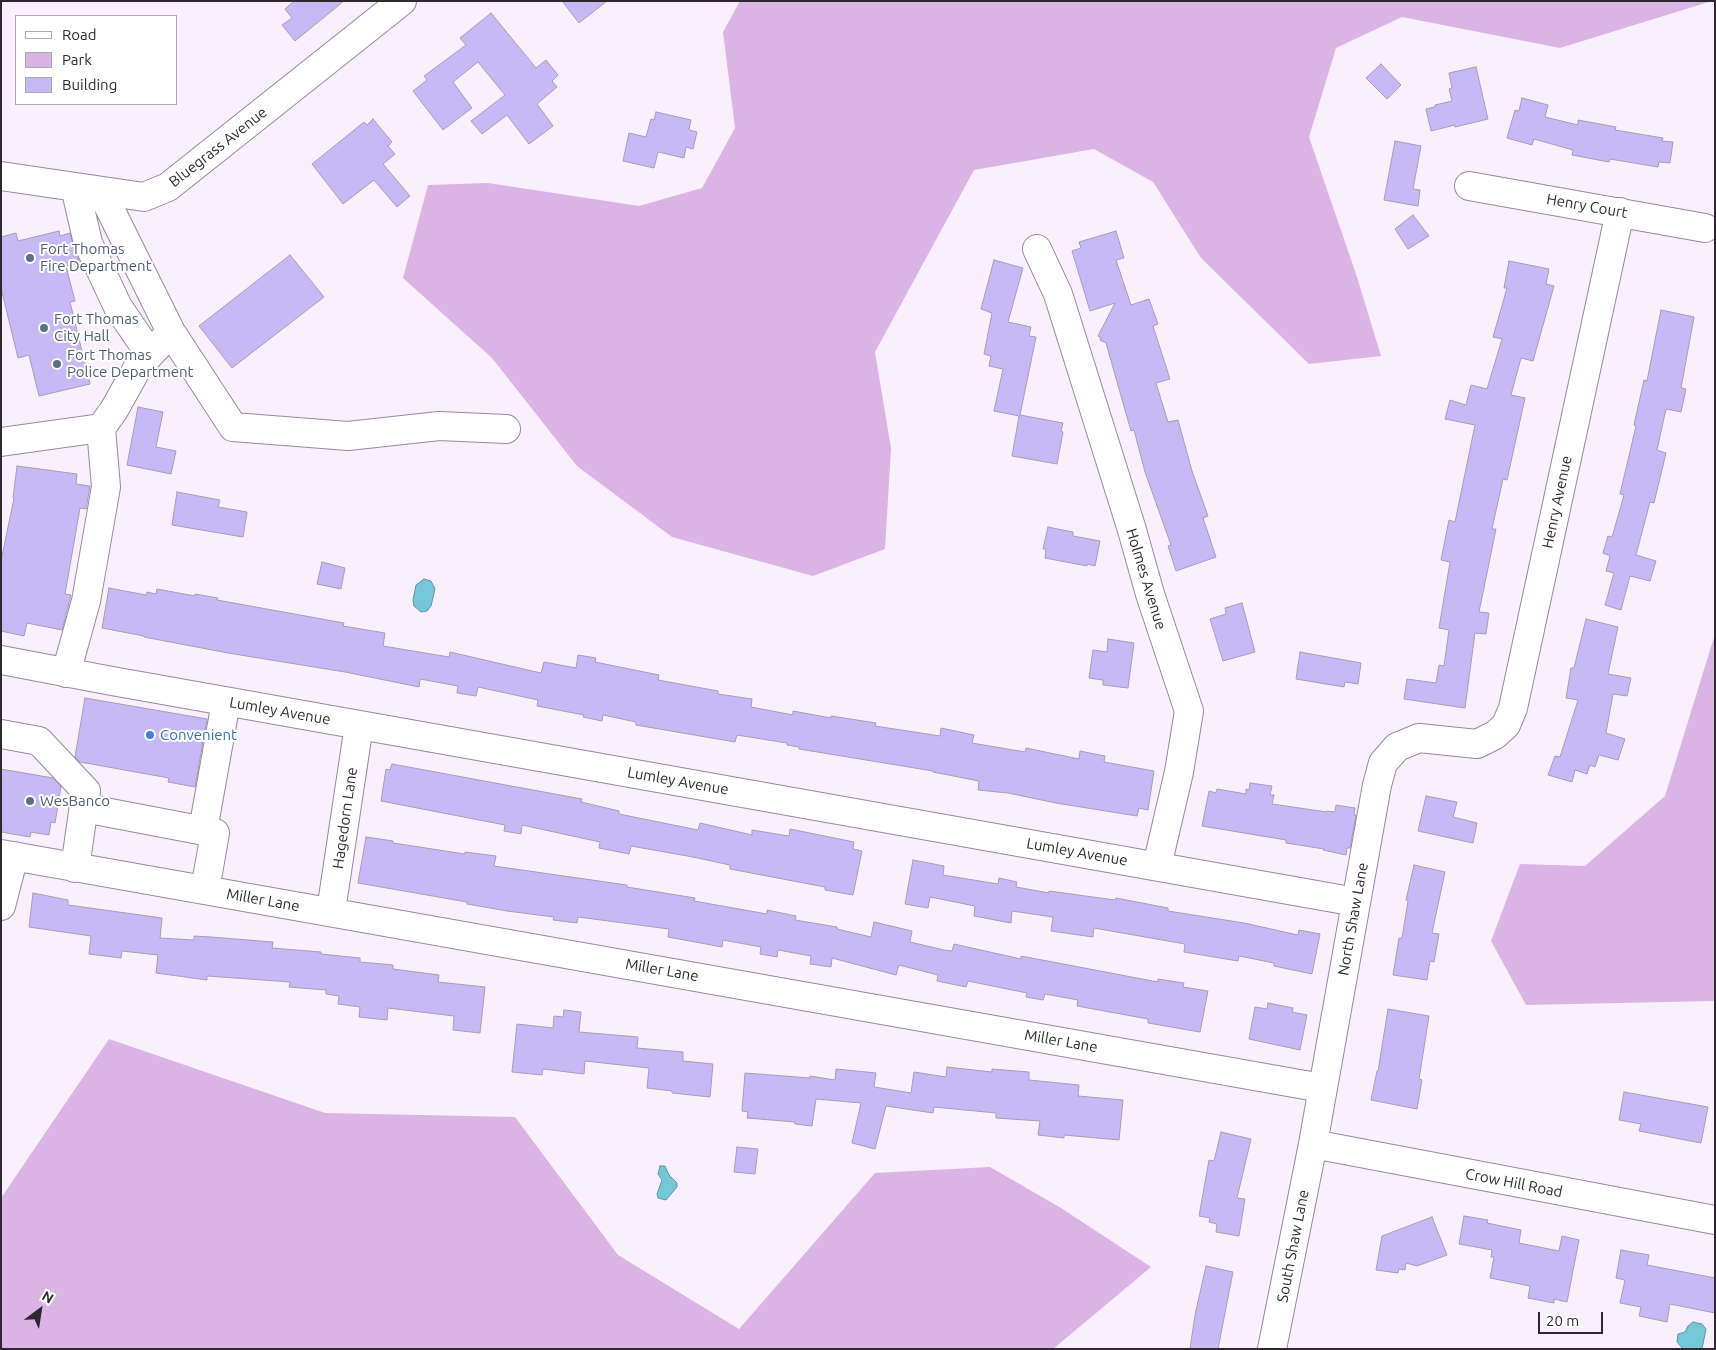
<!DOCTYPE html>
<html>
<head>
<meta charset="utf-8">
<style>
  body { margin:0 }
  #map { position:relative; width:1716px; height:1350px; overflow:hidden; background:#faeffc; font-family:Ubuntu,sans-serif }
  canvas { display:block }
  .frame { position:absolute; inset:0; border:2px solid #2f2830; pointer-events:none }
  .legend { position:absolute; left:15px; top:15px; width:162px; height:90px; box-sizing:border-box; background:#fff; border:1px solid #aca9ac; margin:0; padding:6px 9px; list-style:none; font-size:15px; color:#2f2830 }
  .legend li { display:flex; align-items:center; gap:10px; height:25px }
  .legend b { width:25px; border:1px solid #aca9ac }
  .north { position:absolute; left:15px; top:1285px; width:50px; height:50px; -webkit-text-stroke:4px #fff; paint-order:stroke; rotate:31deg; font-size:14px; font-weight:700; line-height:20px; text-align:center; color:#2f2830 }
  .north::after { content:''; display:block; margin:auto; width:18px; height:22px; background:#2f2830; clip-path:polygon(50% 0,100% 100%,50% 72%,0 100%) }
  .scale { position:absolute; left:1538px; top:1312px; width:65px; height:22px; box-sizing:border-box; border:2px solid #2f2830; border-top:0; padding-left:6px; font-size:15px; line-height:18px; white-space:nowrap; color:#2f2830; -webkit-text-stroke:4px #fff; paint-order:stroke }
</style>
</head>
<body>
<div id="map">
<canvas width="1716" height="1350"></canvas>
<div class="frame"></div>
<ul class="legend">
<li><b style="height:6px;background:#fff"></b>Road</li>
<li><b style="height:14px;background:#dab4e4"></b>Park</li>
<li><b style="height:14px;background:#c6b9f5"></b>Building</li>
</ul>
<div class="north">N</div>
<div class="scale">20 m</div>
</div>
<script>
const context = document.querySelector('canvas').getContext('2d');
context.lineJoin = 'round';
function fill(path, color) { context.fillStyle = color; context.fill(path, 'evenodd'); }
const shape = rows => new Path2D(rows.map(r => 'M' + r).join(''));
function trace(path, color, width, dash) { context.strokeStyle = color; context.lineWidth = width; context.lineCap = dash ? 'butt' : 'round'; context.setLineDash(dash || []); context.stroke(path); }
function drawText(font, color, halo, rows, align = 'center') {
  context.font = font + ' Ubuntu,sans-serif'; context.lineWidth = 4; context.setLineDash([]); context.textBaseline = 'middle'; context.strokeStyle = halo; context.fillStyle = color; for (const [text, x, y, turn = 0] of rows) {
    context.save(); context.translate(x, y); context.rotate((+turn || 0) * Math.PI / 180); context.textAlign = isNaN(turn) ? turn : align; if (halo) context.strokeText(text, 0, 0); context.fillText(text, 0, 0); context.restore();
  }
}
fill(shape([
  [740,1,1712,1,1560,48,1402,17,1336,48,1309,137,1357,277,1381,356,1309,364,1201,258,1153,182,1094,149,974,170,875,352,891,448,885,549,813,576,672,537,577,466,492,358,403,278,428,185,488,183,639,206,702,188,735,128,723,32],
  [1715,634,1715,1001,1526,1005,1491,941,1520,864,1585,866,1665,796],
  [109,1039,325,1113,515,1117,618,1255,739,1329,875,1173,990,1167,1061,1208,1151,1267,1053,1349,1,1349,1,1198]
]), '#dab4e4');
const water = shape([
  [424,579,431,581,435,589,431,606,427,611,421,612,414,606,413,600,416,585,424,579],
  [660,1166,665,1166,669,1175,677,1183,677,1187,666,1200,658,1198,657,1194,662,1180,658,1174,660,1166],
  [1693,1322,1702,1324,1706,1329,1702,1349,1683,1349,1677,1342,1678,1334,1685,1332,1688,1326,1693,1322]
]);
fill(water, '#73c7d6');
trace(water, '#5f97a4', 1);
const building = shape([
  [294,1,344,1,295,41,282,25,292,18,285,9,294,1],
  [562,1,607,1,579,23,562,1],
  [491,13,536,68,546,60,558,75,552,81,557,87,537,104,553,126,529,144,507,115,482,134,471,121,505,95,478,62,453,82,472,108,443,130,413,91,427,80,424,76,466,45,460,38,491,13],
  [1381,64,1401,85,1387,99,1366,78,1381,64],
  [1476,67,1488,119,1455,127,1455,125,1431,131,1426,109,1435,107,1435,105,1452,101,1449,89,1452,88,1449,73,1476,67],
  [1522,98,1548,105,1545,117,1578,125,1578,120,1616,127,1615,130,1663,138,1662,141,1673,142,1670,163,1659,162,1658,167,1610,159,1609,162,1572,155,1573,150,1534,139,1532,145,1507,138,1515,110,1519,111,1522,98],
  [656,112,691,120,689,130,697,132,693,149,686,147,684,158,658,152,654,168,623,161,629,133,646,137,651,119,654,120,656,112],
  [373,119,392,142,388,146,395,154,383,164,410,196,397,207,374,180,343,204,312,164,364,122,367,125,373,119],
  [1395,141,1421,146,1413,189,1420,190,1418,206,1384,200,1395,141],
  [1413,215,1429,236,1408,249,1395,229,1413,215],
  [59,231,60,236,70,233,74,249,80,263,66,266,75,301,70,302,90,384,39,396,29,355,18,358,1,288,1,237,16,233,18,241,59,231],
  [1116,231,1124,258,1116,260,1131,305,1149,299,1158,324,1153,326,1170,379,1156,383,1168,422,1178,420,1192,471,1208,516,1203,518,1216,557,1176,571,1168,546,1171,545,1145,472,1134,430,1131,431,1106,343,1100,340,1101,338,1098,336,1115,303,1090,311,1072,251,1081,248,1079,242,1116,231],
  [290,255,324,297,232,368,199,326,290,255],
  [994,260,1023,268,1008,322,1031,327,1029,336,1036,337,1020,415,1063,423,1061,431,1063,432,1057,464,1012,456,1019,416,994,411,1003,369,989,366,991,356,984,354,992,313,981,309,994,260],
  [1509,261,1549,269,1546,284,1554,286,1533,361,1521,358,1511,395,1525,398,1507,480,1503,479,1492,529,1496,529,1479,612,1489,613,1486,634,1475,633,1465,708,1404,699,1407,679,1436,683,1439,665,1444,666,1449,630,1439,628,1450,562,1441,560,1449,520,1455,522,1475,425,1445,419,1450,400,1466,405,1471,385,1487,389,1502,339,1493,337,1507,288,1504,288,1509,261],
  [1661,310,1694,317,1681,388,1686,389,1681,412,1666,409,1657,450,1666,453,1654,503,1650,502,1636,555,1656,561,1650,581,1630,576,1621,610,1605,605,1614,573,1606,571,1610,556,1603,553,1608,536,1612,537,1624,495,1620,494,1636,426,1634,425,1644,380,1647,381,1661,310],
  [138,407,163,412,156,447,176,451,171,474,127,465,138,407],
  [17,466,77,474,76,484,90,486,86,509,80,508,65,594,71,595,62,630,27,623,24,636,1,631,1,561,14,498,13,498,17,466],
  [177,492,220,500,218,507,247,512,243,537,172,525,177,492],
  [1048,527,1073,532,1073,536,1100,541,1095,566,1087,564,1087,566,1045,558,1046,549,1043,549,1048,527],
  [322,562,345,568,341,589,317,584,322,562],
  [109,588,146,595,147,592,156,594,157,589,195,596,195,594,218,598,217,600,344,623,343,626,385,633,383,646,449,657,450,652,541,673,544,662,576,668,578,655,596,658,595,662,659,675,658,680,718,691,718,694,752,699,751,707,793,715,793,711,831,718,831,716,876,723,875,726,940,736,941,728,974,735,972,743,1025,752,1026,748,1079,759,1080,751,1105,756,1104,762,1154,771,1148,810,1139,808,1137,816,1056,803,1008,793,978,790,979,781,933,772,933,771,799,749,799,747,787,745,787,743,737,735,735,742,636,725,636,722,603,715,602,721,583,717,584,715,537,706,538,700,478,687,476,696,457,693,458,686,420,679,419,687,345,672,228,653,144,637,144,636,102,628,109,588],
  [1242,603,1255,652,1223,661,1210,619,1226,614,1225,608,1242,603],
  [1586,619,1618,627,1608,674,1631,678,1627,696,1613,694,1606,733,1625,739,1618,760,1599,755,1595,767,1590,765,1587,774,1575,770,1572,782,1548,775,1555,756,1560,757,1578,700,1566,698,1571,668,1574,668,1586,619],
  [1108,639,1134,643,1128,688,1103,685,1103,680,1089,678,1093,650,1107,652,1108,639],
  [1300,652,1361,663,1358,684,1345,682,1344,687,1296,679,1300,652],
  [85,698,207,719,195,787,168,782,169,778,80,762,75,757,85,698],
  [392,764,571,797,582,799,581,802,619,811,619,814,698,830,700,823,752,835,752,830,789,836,790,829,854,842,853,849,862,851,853,895,825,890,825,887,730,869,730,865,693,857,631,846,629,854,599,848,600,842,522,825,521,834,504,831,505,825,381,801,386,769,390,770,392,764],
  [1,769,53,778,61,787,55,823,51,822,49,835,31,832,30,837,1,832,1,769],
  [1250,783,1272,786,1270,795,1274,795,1272,804,1327,812,1327,811,1335,812,1336,805,1355,808,1354,815,1356,815,1350,848,1347,848,1346,855,1323,850,1324,849,1286,843,1286,840,1202,826,1209,791,1216,793,1217,789,1246,794,1246,789,1249,790,1250,783],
  [1426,796,1457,802,1453,817,1477,823,1473,843,1418,831,1426,796],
  [366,837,393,841,393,843,465,854,465,852,496,856,494,866,627,885,627,887,695,898,694,901,767,914,767,910,796,916,795,920,837,927,837,929,871,937,874,922,912,931,910,942,944,950,952,951,954,944,1021,959,1021,956,1158,982,1158,979,1184,983,1183,987,1208,991,1200,1032,1148,1023,1148,1019,1077,1006,1078,1000,1045,994,1043,1000,1026,997,1027,993,968,981,966,987,937,981,938,975,899,965,896,975,832,958,831,967,810,964,811,956,778,950,777,957,760,954,761,947,723,940,722,947,668,937,669,929,578,917,577,923,553,920,554,917,507,911,467,904,467,902,358,883,366,837],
  [913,860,944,866,943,875,998,884,999,878,1017,882,1016,887,1049,893,1049,891,1115,900,1116,898,1168,908,1168,911,1244,923,1298,935,1299,930,1320,934,1312,974,1274,966,1274,963,1239,956,1238,961,1184,952,1185,944,1094,928,1093,937,1051,931,1053,917,1012,911,1011,923,974,916,975,906,930,897,928,908,905,904,913,860],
  [1414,865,1445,872,1432,933,1439,934,1434,962,1430,961,1427,980,1393,975,1399,938,1402,938,1408,901,1406,900,1414,865],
  [33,893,68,900,68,905,162,918,160,938,194,940,194,936,211,937,273,942,272,948,321,952,321,954,360,958,360,962,393,965,393,969,439,975,438,982,485,987,480,1033,453,1030,454,1016,388,1008,387,1020,359,1017,360,1007,338,1004,339,996,326,994,326,990,289,987,290,982,207,976,207,980,156,973,158,955,122,951,121,958,89,954,91,936,29,927,33,893],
  [1268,1003,1293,1008,1292,1012,1307,1015,1300,1050,1249,1039,1255,1007,1267,1009,1268,1003],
  [1388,1009,1429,1016,1419,1079,1422,1080,1417,1109,1371,1100,1377,1071,1378,1071,1388,1009],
  [564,1010,581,1012,579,1032,638,1037,637,1048,683,1052,683,1061,713,1064,710,1097,672,1093,672,1091,647,1088,649,1068,585,1061,584,1074,543,1069,542,1075,512,1072,517,1024,553,1028,554,1016,563,1017,564,1010],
  [947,1067,992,1072,992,1069,1029,1072,1029,1080,1079,1085,1078,1096,1123,1100,1119,1140,1064,1135,1064,1138,1038,1135,1040,1121,996,1118,996,1113,934,1107,933,1113,886,1106,875,1149,852,1143,861,1103,816,1099,812,1126,795,1124,795,1122,747,1118,748,1112,742,1111,745,1073,810,1078,810,1076,835,1080,836,1069,876,1073,874,1087,911,1093,914,1072,946,1077,947,1067],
  [1624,1092,1708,1107,1701,1143,1639,1131,1641,1124,1619,1120,1624,1092],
  [1221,1132,1251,1139,1237,1198,1245,1199,1239,1236,1216,1232,1217,1224,1209,1222,1210,1218,1199,1216,1209,1160,1214,1161,1221,1132],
  [737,1147,758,1149,755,1174,734,1172,737,1147],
  [1464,1216,1488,1220,1487,1223,1521,1230,1519,1243,1559,1251,1562,1236,1579,1240,1567,1302,1554,1299,1554,1303,1528,1298,1530,1286,1490,1278,1494,1257,1491,1257,1492,1250,1459,1244,1464,1216],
  [1432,1217,1447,1255,1417,1266,1406,1263,1405,1270,1399,1269,1398,1273,1376,1270,1382,1236,1432,1217],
  [1621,1250,1649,1255,1647,1265,1715,1278,1715,1313,1670,1304,1667,1322,1639,1316,1641,1307,1620,1303,1625,1280,1616,1278,1621,1250],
  [1206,1266,1233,1272,1218,1349,1190,1349,1195,1315,1206,1266]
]);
fill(building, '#c6b9f5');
trace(building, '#a39eb6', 1);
const minor = shape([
  [1,176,144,197,168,187,402,1],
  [1469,186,1705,228],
  [75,187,88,243,118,307,150,354],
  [101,191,171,332,233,427,348,436,439,426,506,429],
  [1037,249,1058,294,1132,530,1150,594,1189,711,1179,772,1157,866],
  [1,442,101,428,114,410,138,367,171,332],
  [1,660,112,681,1356,902],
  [66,673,86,601,106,487,101,428],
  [1,734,39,741,86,791,75,868],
  [84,808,215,833,205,890],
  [203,830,226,702],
  [1,854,1322,1088],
  [1,906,14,856],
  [331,911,359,725],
  [1313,1144,1715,1220],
  [1272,1349,1313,1144,1377,785,1383,763,1397,747,1419,738,1477,744,1495,735,1506,725,1513,708,1620,212]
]);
trace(minor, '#98889d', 30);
trace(minor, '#fff', 28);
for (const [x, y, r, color] of [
  [30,258,5,"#5c6f8a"],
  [44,328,5,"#5c6f8a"],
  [57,364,5,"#5c6f8a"],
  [150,735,5,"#3f7fe0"],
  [30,801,5,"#5c6f8a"]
]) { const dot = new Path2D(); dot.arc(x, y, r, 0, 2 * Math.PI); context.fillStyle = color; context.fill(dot); trace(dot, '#fff', 2); }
drawText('15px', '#2f2830', '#fff', [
  ["Bluegrass Avenue",218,147,-38],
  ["Henry Court",1587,206,10],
  ["Henry Avenue",1557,502,-78],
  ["Holmes Avenue",1146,579,73],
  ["Lumley Avenue",280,711,10],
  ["Lumley Avenue",678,781,10],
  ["Hagedorn Lane",345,818,-82],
  ["Lumley Avenue",1077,852,10],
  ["Miller Lane",263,900,10],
  ["North Shaw Lane",1353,919,-80],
  ["Miller Lane",662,970,10],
  ["Miller Lane",1061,1041,10],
  ["Crow Hill Road",1514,1183,11],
  ["South Shaw Lane",1293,1246,-79]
]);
drawText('15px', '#4e5e75', '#fff', [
  ["Fort Thomas",40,249],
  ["Fire Department",40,266],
  ["Fort Thomas",54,319],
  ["City Hall",54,336],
  ["Fort Thomas",67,355],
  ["Police Department",67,372],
  ["WesBanco",40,801]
], 'left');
drawText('15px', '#366cbe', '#fff', [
  ["Convenient",160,735]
], 'left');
</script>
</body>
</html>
